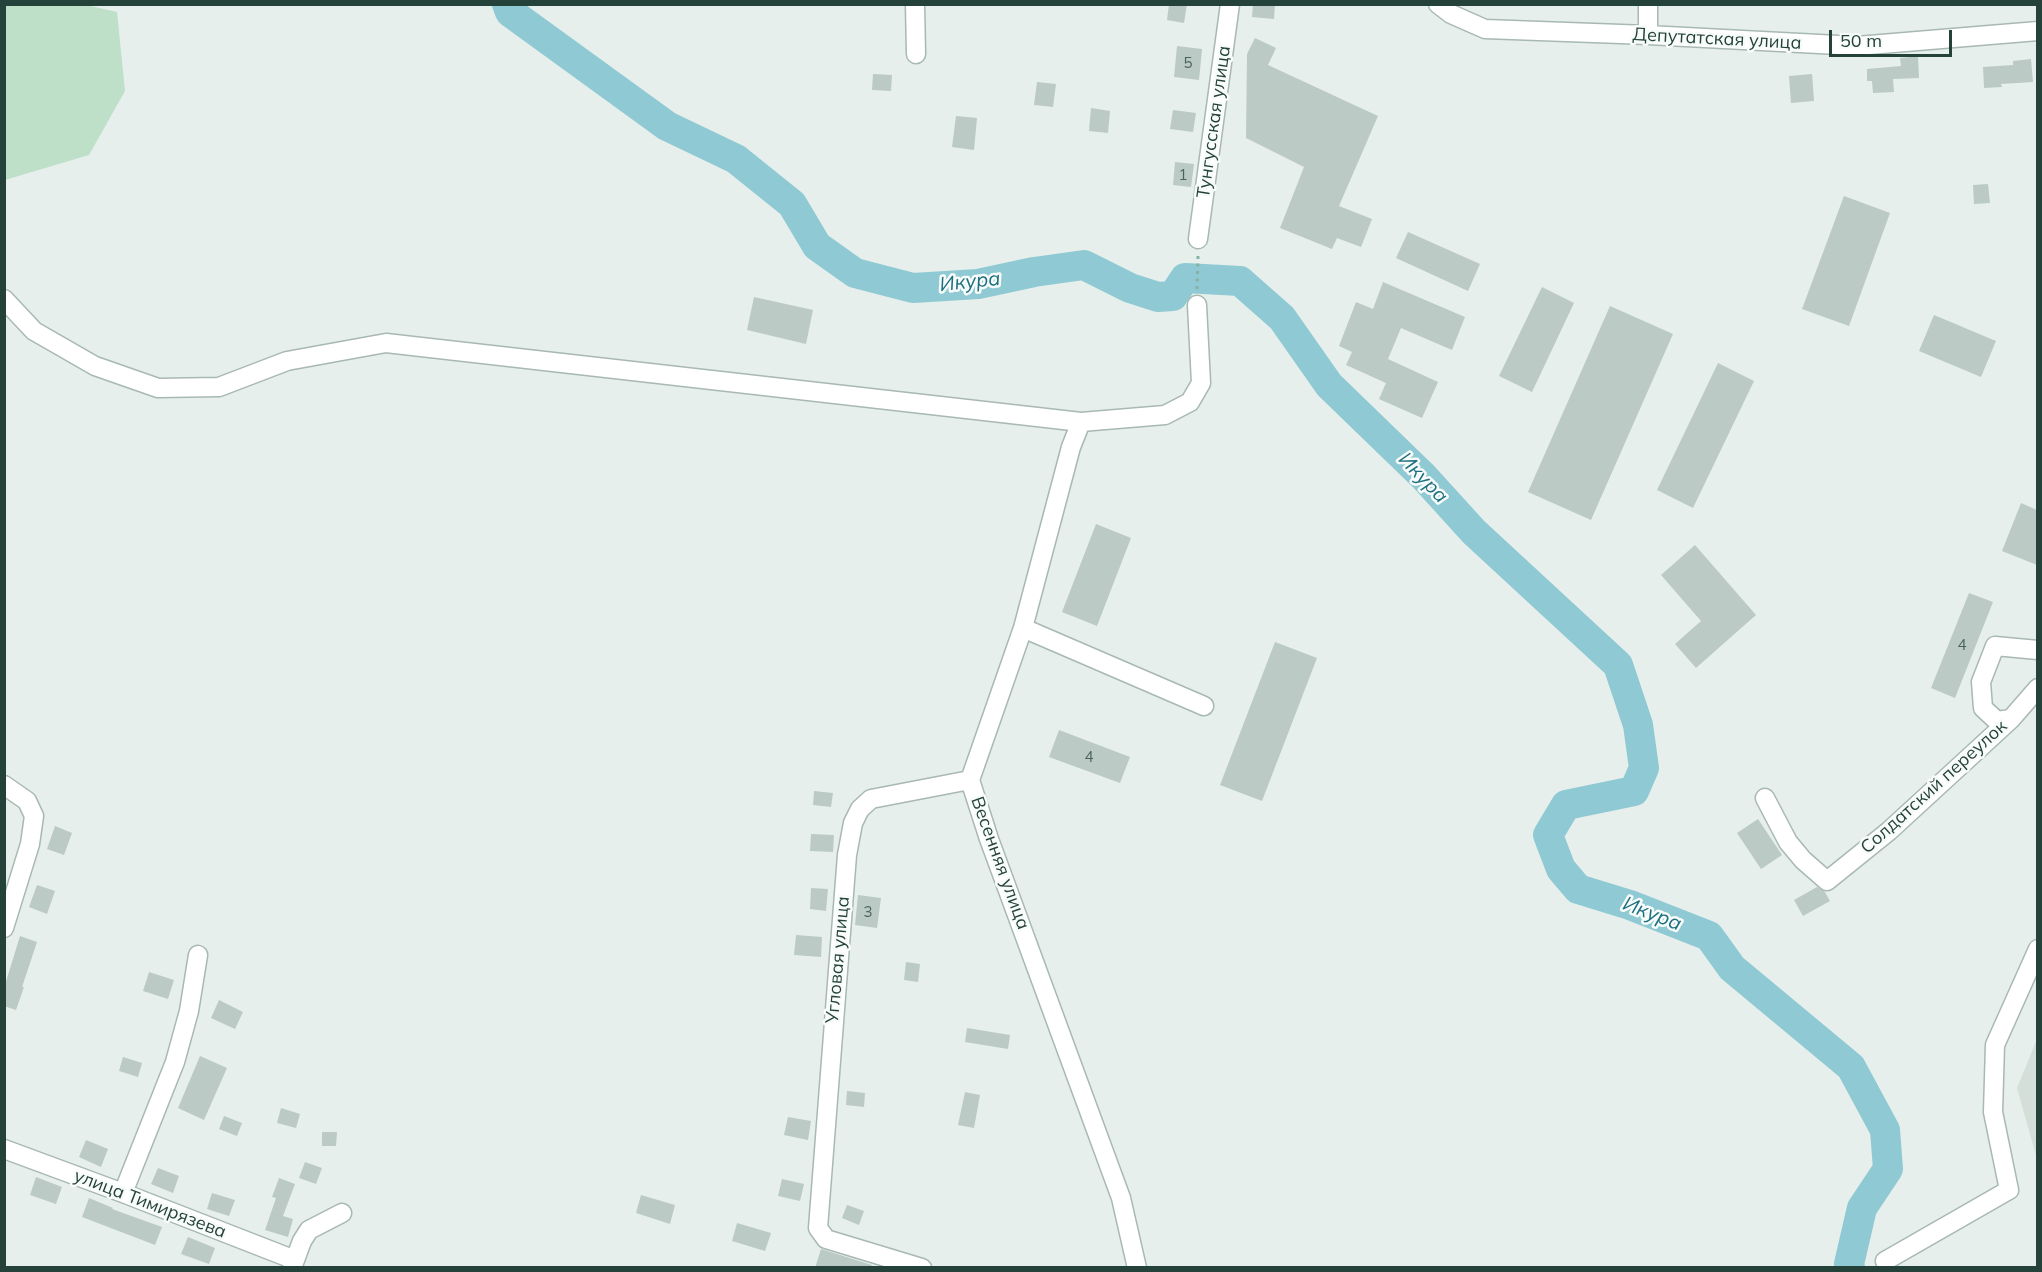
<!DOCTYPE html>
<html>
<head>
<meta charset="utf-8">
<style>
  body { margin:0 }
  #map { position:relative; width:2042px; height:1272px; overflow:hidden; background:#e6efeb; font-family:Mulish,sans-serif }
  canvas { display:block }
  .frame { position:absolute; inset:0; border:6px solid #24423a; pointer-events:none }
  .scale { position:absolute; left:1829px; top:30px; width:123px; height:27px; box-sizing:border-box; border:3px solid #24423a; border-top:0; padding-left:8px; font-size:18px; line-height:21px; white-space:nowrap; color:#24423a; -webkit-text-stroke:4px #f7fbf9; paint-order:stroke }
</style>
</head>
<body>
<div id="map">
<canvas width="2042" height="1272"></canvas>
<div class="frame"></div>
<div class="scale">50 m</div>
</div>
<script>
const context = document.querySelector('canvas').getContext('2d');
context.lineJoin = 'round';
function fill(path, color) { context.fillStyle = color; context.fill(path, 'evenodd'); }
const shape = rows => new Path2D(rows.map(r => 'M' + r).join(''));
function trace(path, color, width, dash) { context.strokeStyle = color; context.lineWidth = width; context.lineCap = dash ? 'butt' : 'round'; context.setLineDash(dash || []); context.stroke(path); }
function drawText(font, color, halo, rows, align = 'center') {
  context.font = font + ' Mulish,sans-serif'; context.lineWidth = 5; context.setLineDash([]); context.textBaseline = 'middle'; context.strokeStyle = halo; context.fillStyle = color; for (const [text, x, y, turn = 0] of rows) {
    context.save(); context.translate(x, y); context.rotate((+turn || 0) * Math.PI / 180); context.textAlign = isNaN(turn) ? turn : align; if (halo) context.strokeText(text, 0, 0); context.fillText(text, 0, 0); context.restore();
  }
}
fill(shape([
  [2037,1039,2037,1159,2017,1088]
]), '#d4dfda');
fill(shape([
  [5,4,86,5,117,12,125,91,89,155,5,180]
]), '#bfe0c8');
trace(shape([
  [507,4,510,12,667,126,736,159,792,204,817,246,855,273,913,288,978,284,1034,272,1084,265,1130,288,1158,297,1173,296,1185,278,1240,281,1282,318,1329,385,1424,477,1474,532,1618,665,1638,725,1644,768,1634,791,1566,805,1548,835,1561,869,1578,889,1630,905,1709,936,1732,968,1851,1067,1885,1130,1888,1169,1862,1208,1849,1264,1850,1268]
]), '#8ec9d4', 30);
fill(shape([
  [1169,4,1187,4,1184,23,1167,20],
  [1253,4,1275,4,1274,19,1252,17],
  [1255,38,1276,48,1268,65,1378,116,1339,206,1372,219,1361,247,1337,238,1332,249,1280,228,1304,167,1246,138,1247,54],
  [1177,46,1202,49,1199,80,1174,77],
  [1918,56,1919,78,1893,79,1894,92,1873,93,1872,81,1867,81,1867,69,1901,66,1900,58],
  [2031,59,2033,82,2001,84,2002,87,1984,88,1983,67,2013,65,2013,61],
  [873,74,892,75,891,91,872,90],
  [1812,74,1814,101,1791,103,1789,76],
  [1037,82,1056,84,1053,107,1034,105],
  [1091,108,1110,111,1108,133,1089,131],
  [1173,110,1196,113,1193,132,1170,129],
  [956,116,977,118,974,150,952,147],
  [1175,162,1194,164,1191,187,1173,185],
  [1988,184,1990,203,1974,204,1973,185],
  [1844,196,1890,213,1849,326,1802,309],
  [1408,232,1480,264,1468,291,1396,258],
  [1383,282,1465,317,1452,350,1401,328,1388,359,1438,382,1422,418,1379,399,1386,383,1346,365,1352,352,1339,346,1356,302,1373,309],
  [1542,287,1574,303,1532,392,1499,376],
  [754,297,813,310,806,344,747,330],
  [1610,306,1673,334,1591,520,1528,492],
  [1934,315,1996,341,1981,377,1919,351],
  [1718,363,1754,381,1693,508,1657,490],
  [2021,503,2037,510,2037,565,2002,551],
  [1096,524,1131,538,1097,626,1062,612],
  [1695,545,1756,615,1696,668,1675,644,1701,621,1661,575],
  [1969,593,1993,602,1955,698,1931,688],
  [1275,642,1317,658,1262,801,1220,785],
  [1059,730,1130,757,1120,783,1049,757],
  [814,791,833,793,831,807,813,805],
  [1758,819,1782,855,1761,869,1737,833],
  [55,826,72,833,64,855,47,849],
  [811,834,834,835,833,852,810,851],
  [37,885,55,891,47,914,29,907],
  [1817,887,1825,892,1830,901,1803,916,1794,900],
  [811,888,828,889,826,911,810,909],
  [858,895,881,898,877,928,855,925],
  [796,935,822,937,821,957,794,955],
  [20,936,37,942,22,987,24,987,16,1010,4,1006,4,988],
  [906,962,920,964,918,982,904,980],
  [149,972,174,980,168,999,143,991],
  [219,1000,243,1012,235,1029,211,1018],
  [967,1028,1010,1035,1008,1049,965,1042],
  [200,1056,227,1068,204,1120,178,1108],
  [123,1057,142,1063,138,1077,119,1071],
  [847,1091,865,1093,864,1107,846,1105],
  [965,1092,980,1095,974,1128,958,1125],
  [281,1108,300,1114,296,1128,277,1123],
  [224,1116,242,1123,237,1136,219,1129],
  [788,1117,811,1121,808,1140,784,1135],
  [322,1132,337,1132,336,1146,322,1146],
  [86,1140,108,1149,101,1167,79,1157],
  [305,1162,322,1168,316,1184,299,1178],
  [158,1168,179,1176,173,1193,151,1184],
  [36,1177,62,1187,56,1204,30,1195],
  [279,1178,295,1184,283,1216,293,1219,288,1237,265,1230,276,1198,272,1197],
  [782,1179,804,1184,800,1201,778,1196],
  [212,1193,235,1200,229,1216,207,1209],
  [641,1195,675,1205,670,1224,636,1213],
  [89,1198,113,1208,112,1209,162,1227,155,1245,82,1217],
  [847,1205,864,1211,859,1225,842,1218],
  [737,1223,771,1233,765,1251,732,1241],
  [188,1237,215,1248,209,1264,181,1254],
  [821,1249,872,1265,871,1268,815,1268]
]), '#bbcac4');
const minor = shape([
  [915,4,916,54],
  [1438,4,1451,14,1485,29,1648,35,1857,46,2038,31],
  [1648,4,1648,35],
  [1198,239,1230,4],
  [4,299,34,331,95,366,158,388,219,387,287,361,386,343,1081,422,1165,415,1190,402,1201,383,1197,305],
  [1081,422,1071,447,1023,628,970,780,989,839,1121,1198,1137,1268],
  [1023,628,1204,706],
  [2011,719,1997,721,1983,708,1981,682,1995,646,2038,650],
  [4,785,27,801,34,816,30,844,4,928],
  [1765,798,1788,842,1803,860,1827,881,1889,831,2011,719,2038,688],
  [4,1149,123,1193,295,1260],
  [123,1193,175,1062,189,1011,198,955],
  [1885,1261,2009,1190,1993,1112,1995,1045,2038,949],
  [292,1268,302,1241,309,1230,342,1213],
  [922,1268,826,1239,818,1228,847,855,853,823,860,809,871,799,970,780]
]);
trace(minor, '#a8b8b2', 21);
trace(shape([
  [1197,289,1198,256]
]), '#86b3a5', 3, [3, 4.5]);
trace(minor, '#fff', 18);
drawText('15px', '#4a645c', null, [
  ["5",1188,63],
  ["1",1183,175],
  ["4",1962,645],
  ["4",1089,757],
  ["3",868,912]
]);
drawText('18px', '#24423a', '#f7fbf9', [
  ["Депутатская улица",1717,39,3],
  ["Тунгусская улица",1214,122,-82],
  ["Солдатский переулок",1934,787,-42],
  ["Весенняя улица",1000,863,70],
  ["Угловая улица",838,960,-85],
  ["улица Тимирязева",150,1204,21]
]);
drawText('italic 20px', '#1c6f80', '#f7fbf9', [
  ["Икура",970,282,-6],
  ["Икура",1423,478,46],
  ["Икура",1652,914,21]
]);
</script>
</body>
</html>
